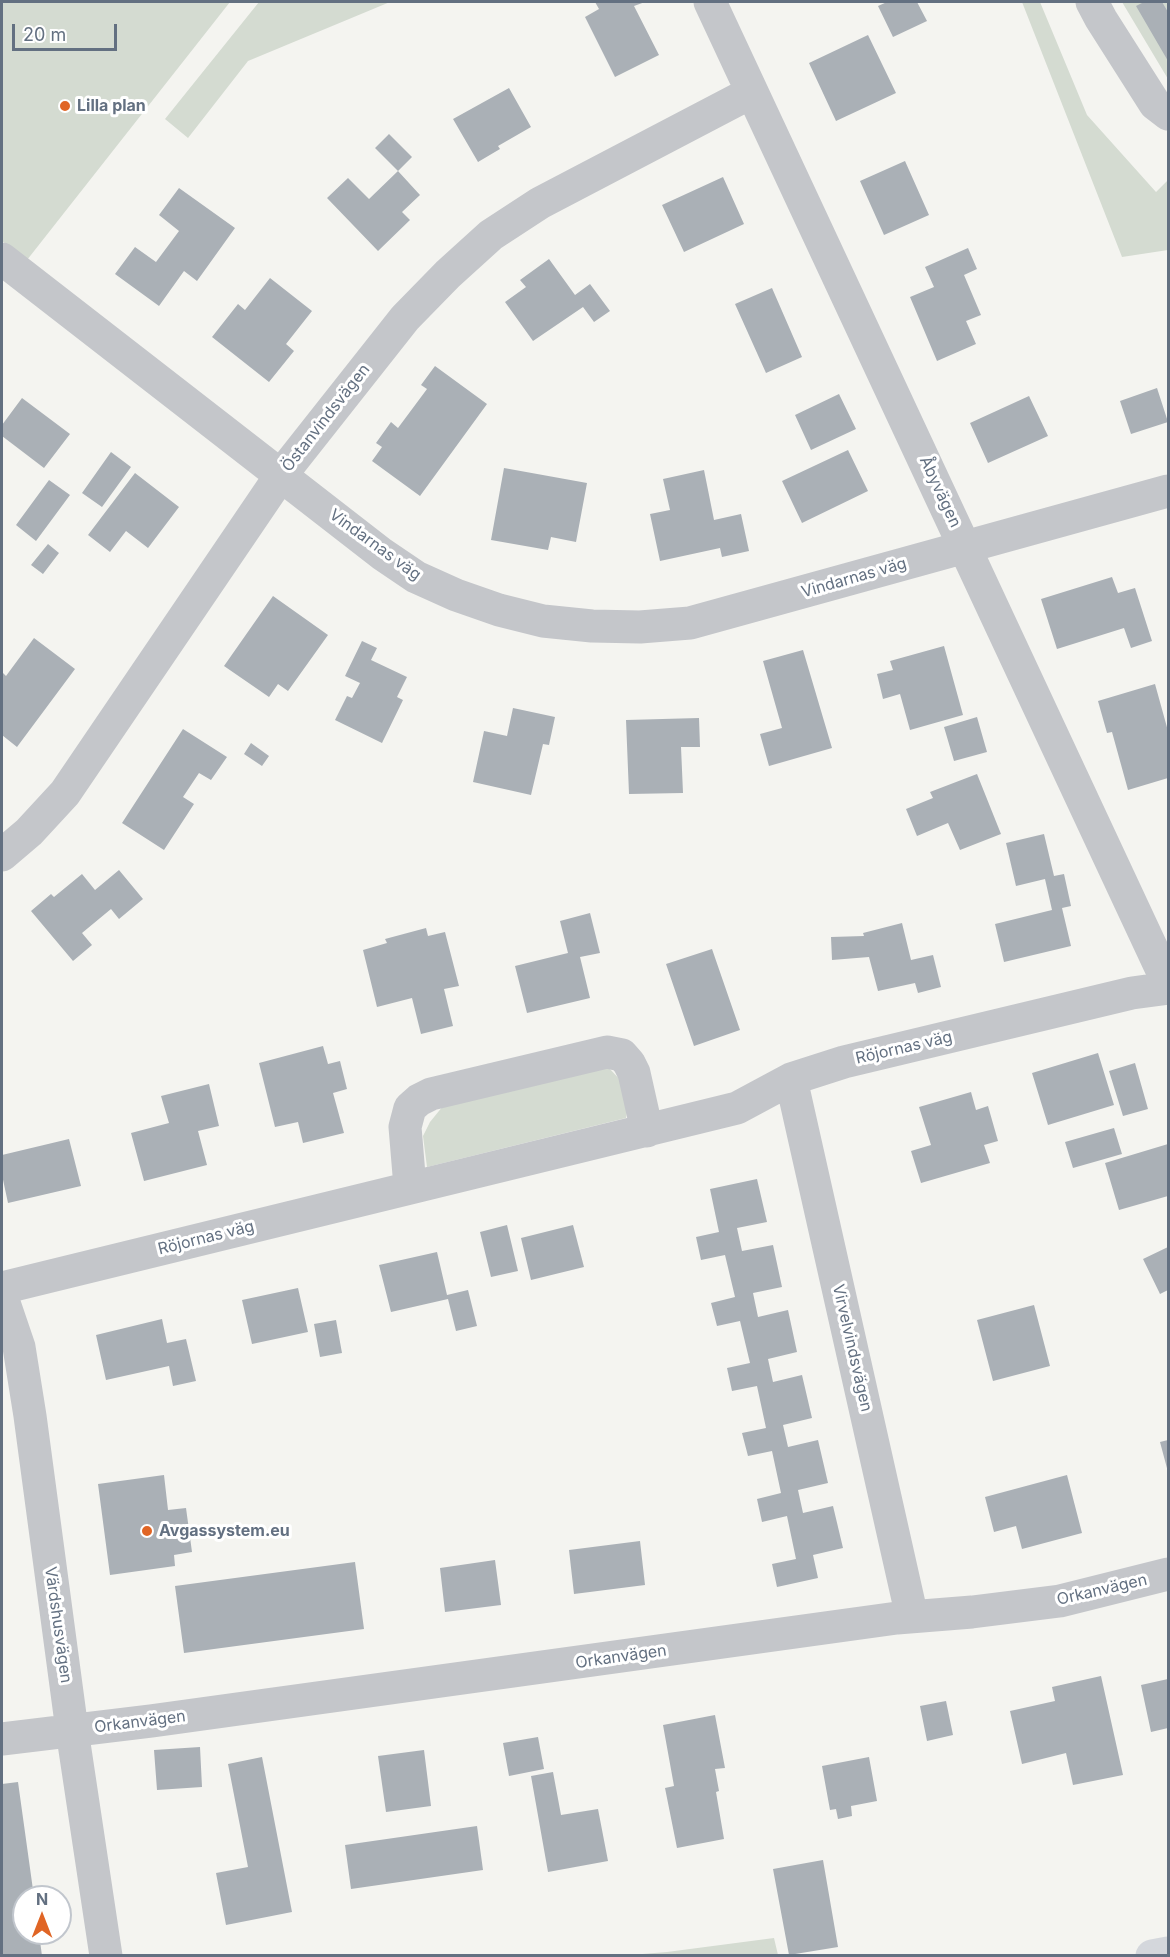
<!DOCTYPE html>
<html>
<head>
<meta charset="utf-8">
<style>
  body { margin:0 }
  #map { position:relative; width:1170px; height:1957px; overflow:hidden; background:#f4f4f0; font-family:Inter,sans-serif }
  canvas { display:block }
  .frame { position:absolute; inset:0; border:3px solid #637081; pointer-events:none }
  .north { position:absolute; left:12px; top:1885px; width:60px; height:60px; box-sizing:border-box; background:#fff; border:2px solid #c1c6cd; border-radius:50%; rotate:0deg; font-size:16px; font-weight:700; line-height:24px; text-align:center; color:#637081 }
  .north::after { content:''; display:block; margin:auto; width:21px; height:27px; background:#e06525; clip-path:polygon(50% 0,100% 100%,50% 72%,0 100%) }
  .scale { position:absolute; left:12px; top:24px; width:105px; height:27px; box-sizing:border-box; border:3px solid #637081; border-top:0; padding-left:8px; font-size:18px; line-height:21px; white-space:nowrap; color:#637081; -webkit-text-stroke:4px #fff; paint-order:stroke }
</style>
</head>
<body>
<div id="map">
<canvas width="1170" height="1957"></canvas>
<div class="frame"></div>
<div class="north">N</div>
<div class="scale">20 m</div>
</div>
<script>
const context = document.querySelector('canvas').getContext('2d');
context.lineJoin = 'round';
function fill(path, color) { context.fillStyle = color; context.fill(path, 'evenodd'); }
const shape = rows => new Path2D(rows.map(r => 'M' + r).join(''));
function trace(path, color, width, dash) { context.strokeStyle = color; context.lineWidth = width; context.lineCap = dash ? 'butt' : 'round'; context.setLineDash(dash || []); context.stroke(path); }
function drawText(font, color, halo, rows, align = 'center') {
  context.font = font + ' Inter,sans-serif'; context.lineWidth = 6; context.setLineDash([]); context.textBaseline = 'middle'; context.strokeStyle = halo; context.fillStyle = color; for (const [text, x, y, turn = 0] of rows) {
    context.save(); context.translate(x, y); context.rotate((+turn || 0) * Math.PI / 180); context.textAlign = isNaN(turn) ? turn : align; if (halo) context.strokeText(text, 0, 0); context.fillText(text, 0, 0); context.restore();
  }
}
fill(shape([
  [2,2,230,2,27,260,2,241],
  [259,2,390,2,248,61,188,138,165,119],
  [1022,2,1040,2,1087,115,1156,192,1168,180,1168,250,1122,257],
  [1122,2,1168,2,1168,79],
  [608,1067,625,1085,628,1107,626,1118,427,1167,423,1136,430,1122,443,1106],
  [774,1938,778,1955,630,1955,667,1952]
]), '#d4dbd1');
fill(shape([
  [595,2,645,2,634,6,659,55,615,77,585,17,599,9],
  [887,2,917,2,927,21,893,37,878,6],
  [1144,2,1162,2,1168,12,1168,61,1136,6],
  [868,35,896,93,836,121,809,63],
  [509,88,531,127,498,146,500,149,478,162,453,119],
  [389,134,412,157,398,171,375,148],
  [905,161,929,215,884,235,860,181],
  [398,171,420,195,402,212,410,220,378,251,327,198,348,178,369,199],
  [723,177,744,224,684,252,662,205],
  [179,188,235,228,197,281,184,271,159,306,115,274,135,247,156,262,179,231,159,215],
  [968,248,977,269,964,275,981,315,966,321,976,344,937,361,910,297,934,287,925,267],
  [549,259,575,295,590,284,610,311,594,322,583,307,533,341,505,302,526,287,520,280],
  [270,278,312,311,286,344,294,351,269,382,212,337,238,304,245,310],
  [772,288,802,357,766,373,735,304],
  [435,366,487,404,420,496,372,461,382,447,376,443,391,422,398,428,427,389,421,385],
  [1157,388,1168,422,1131,434,1120,401],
  [839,394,856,429,811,450,795,415],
  [1029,396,1048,436,988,463,970,423],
  [22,398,70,434,44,468,2,436,2,425],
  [848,450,868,491,802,523,782,481],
  [111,452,131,467,102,507,82,493],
  [504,468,587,483,576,542,551,537,548,550,491,540],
  [704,470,714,520,741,514,749,551,722,557,720,548,660,561,650,514,670,510,663,479],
  [135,473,179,507,148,548,126,531,110,552,88,535],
  [49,480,70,495,36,541,16,525],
  [48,544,59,553,43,574,31,565],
  [1112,577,1118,593,1135,588,1152,641,1131,648,1124,628,1057,649,1041,599],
  [273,596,328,635,288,691,278,684,269,697,224,666],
  [34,638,75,669,17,747,2,735,2,672,6,676],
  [362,641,377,648,371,660,407,677,397,697,403,700,382,743,335,720,347,696,352,698,360,683,345,676],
  [944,646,963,715,910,730,900,694,883,699,877,674,893,670,890,661],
  [803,650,832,748,769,766,760,734,782,728,763,661],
  [1155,684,1168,731,1168,778,1128,790,1112,732,1107,733,1098,701],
  [513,708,555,717,549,745,543,744,531,795,473,782,484,731,507,736],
  [977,717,987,752,954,761,944,727],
  [699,718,700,747,681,747,683,793,629,794,626,720],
  [183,729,227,757,211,780,199,773,183,797,194,804,164,850,122,823],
  [251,743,269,756,262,766,244,754],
  [977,774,1001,834,960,850,948,823,917,836,906,809,933,798,930,792],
  [1044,834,1054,876,1064,874,1071,906,1062,908,1071,946,1004,962,995,924,1052,910,1045,879,1016,886,1006,843],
  [119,870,143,899,119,919,111,909,82,933,92,945,73,961,31,911,51,894,54,897,82,874,95,890],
  [590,913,600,953,580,957,590,998,527,1013,515,966,568,953,560,921],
  [902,923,911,960,933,955,941,987,918,993,915,983,878,991,869,957,832,960,831,937,864,936,863,933],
  [426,928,428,936,445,932,459,986,444,989,453,1026,421,1034,412,998,377,1007,363,950,387,943,385,939],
  [712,949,740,1030,694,1046,666,964],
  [323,1046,328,1064,340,1061,347,1089,333,1093,344,1133,303,1143,298,1122,275,1127,259,1063],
  [1098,1053,1114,1105,1048,1125,1032,1073],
  [1135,1063,1148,1109,1123,1116,1109,1071],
  [209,1084,219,1126,198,1131,207,1165,144,1181,131,1133,169,1123,161,1096],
  [971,1092,976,1110,988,1106,998,1141,984,1145,990,1163,921,1183,911,1151,931,1145,919,1107],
  [1114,1128,1122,1154,1073,1168,1065,1142],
  [69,1139,81,1186,8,1203,2,1175,2,1155],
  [1168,1144,1168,1196,1119,1210,1105,1163],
  [757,1179,767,1222,737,1228,742,1251,773,1245,782,1287,753,1293,758,1317,788,1310,797,1352,768,1359,773,1382,802,1375,812,1418,783,1425,788,1447,818,1440,828,1483,798,1490,803,1513,833,1506,843,1548,813,1555,818,1578,777,1587,772,1564,796,1559,787,1516,762,1522,757,1499,781,1493,772,1451,748,1456,742,1433,766,1428,757,1386,732,1391,727,1368,750,1363,740,1321,717,1326,711,1303,735,1297,725,1255,701,1260,696,1237,719,1232,710,1189],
  [507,1225,518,1271,491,1277,480,1232],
  [573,1225,584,1267,531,1280,521,1238],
  [1168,1247,1168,1290,1160,1294,1143,1259],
  [437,1252,447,1295,468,1290,477,1326,456,1331,448,1299,391,1312,379,1265],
  [298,1288,308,1332,252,1344,242,1300],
  [1034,1305,1050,1366,993,1381,977,1320],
  [162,1319,167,1343,186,1339,196,1381,173,1386,169,1366,106,1380,96,1335],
  [336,1320,342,1353,320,1357,314,1324],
  [1168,1440,1168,1472,1160,1442],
  [164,1475,168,1510,186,1508,192,1552,174,1555,175,1566,110,1575,98,1484],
  [1067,1475,1082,1533,1022,1549,1016,1526,994,1532,985,1497],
  [640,1541,645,1585,574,1594,569,1550],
  [495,1560,501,1605,445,1612,440,1568],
  [355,1562,364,1629,184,1653,175,1586],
  [1101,1676,1123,1775,1073,1785,1066,1753,1022,1764,1010,1711,1055,1701,1052,1687],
  [1168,1679,1168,1728,1151,1732,1141,1685],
  [946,1701,953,1735,927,1741,920,1706],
  [715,1715,725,1768,715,1769,719,1791,716,1792,724,1839,677,1848,665,1788,674,1786,663,1725],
  [538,1737,544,1769,509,1776,503,1743],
  [200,1747,202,1787,157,1790,154,1750],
  [424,1750,431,1806,386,1812,378,1756],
  [262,1757,292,1912,226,1925,216,1873,248,1867,228,1764],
  [869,1757,877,1801,851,1806,852,1816,838,1819,836,1809,830,1810,822,1766],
  [553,1772,561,1815,598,1809,608,1861,548,1872,531,1776],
  [18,1782,34,1897,24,1897,24,1933,39,1933,42,1956,2,1956,2,1784],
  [477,1826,483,1870,351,1889,345,1845],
  [823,1860,838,1947,789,1955,773,1869]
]), '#aab0b6');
trace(shape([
  [710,2,1168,983],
  [1092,2,1101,19,1155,104,1168,114],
  [2,259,382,554,416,577,456,595,499,610,543,621,592,626,640,627,690,623,1168,491],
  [2,855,29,832,65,793,281,475,405,318,448,274,491,235,540,203,752,92],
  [791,1079,912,1617],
  [410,1187,405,1127,410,1108,419,1100,431,1094,607,1052,622,1055,629,1063,634,1073,647,1131],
  [2,1288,737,1108,791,1079,844,1062,1132,993,1168,988],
  [2,1297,19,1347,30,1416,72,1730,106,1956],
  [2,1739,151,1721,897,1618,972,1612,1060,1601,1168,1574]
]), '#c4c6ca', 33);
trace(shape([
  [1152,1956,1168,1953]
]), '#d4d7dc', 33);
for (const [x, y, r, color] of [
  [65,106,6,"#e06525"],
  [147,1531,6,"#e06525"]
]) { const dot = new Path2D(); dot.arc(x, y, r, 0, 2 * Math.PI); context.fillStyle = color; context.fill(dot); trace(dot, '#fff', 2); }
drawText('bold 16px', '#637081', '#fff', [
  ["Lilla plan",77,106],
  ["Avgassystem.eu",159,1531]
], 'left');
drawText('16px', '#637081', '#fff', [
  ["Östanvindsvägen",326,418,-52],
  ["Åbyvägen",940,492,65],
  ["Vindarnas väg",375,545,36],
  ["Vindarnas väg",854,578,-16],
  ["Röjornas väg",904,1048,-13],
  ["Röjornas väg",206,1238,-14],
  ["Virvelvindsvägen",852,1348,77],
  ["Orkanvägen",1102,1590,-13],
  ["Värdshusvägen",58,1625,82],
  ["Orkanvägen",621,1657,-8],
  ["Orkanvägen",140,1722,-7]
]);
</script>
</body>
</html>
